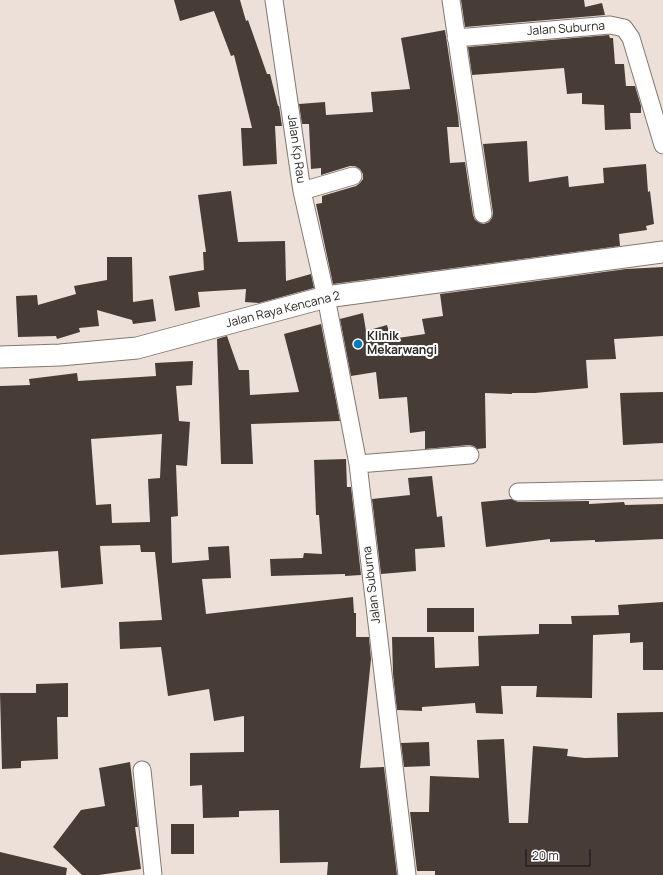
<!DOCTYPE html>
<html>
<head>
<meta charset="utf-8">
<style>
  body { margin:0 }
  #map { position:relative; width:663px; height:875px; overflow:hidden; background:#ede0d8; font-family:Manrope,sans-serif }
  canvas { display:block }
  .scale { position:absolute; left:525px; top:849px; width:66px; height:18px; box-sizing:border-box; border:2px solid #2c2724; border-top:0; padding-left:5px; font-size:12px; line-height:14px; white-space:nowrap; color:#2c2724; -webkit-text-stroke:3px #fff; paint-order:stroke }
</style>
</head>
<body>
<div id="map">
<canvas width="663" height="875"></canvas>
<div class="scale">20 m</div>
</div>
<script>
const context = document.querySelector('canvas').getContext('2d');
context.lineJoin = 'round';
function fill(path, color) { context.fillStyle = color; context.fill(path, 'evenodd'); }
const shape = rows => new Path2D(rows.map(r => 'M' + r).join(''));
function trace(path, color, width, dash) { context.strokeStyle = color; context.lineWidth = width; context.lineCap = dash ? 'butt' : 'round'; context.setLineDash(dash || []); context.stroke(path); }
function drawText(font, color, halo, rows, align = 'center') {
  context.font = font + ' Manrope,sans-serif'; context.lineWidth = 4; context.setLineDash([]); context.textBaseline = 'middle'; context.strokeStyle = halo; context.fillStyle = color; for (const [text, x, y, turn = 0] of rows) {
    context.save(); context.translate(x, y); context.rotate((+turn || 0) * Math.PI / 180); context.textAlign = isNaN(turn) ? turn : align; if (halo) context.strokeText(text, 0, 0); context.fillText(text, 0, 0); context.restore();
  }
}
fill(shape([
  [174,0,240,0,246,21,248,20,267,74,270,74,278,106,279,106,282,126,275,126,277,164,243,166,241,128,252,128,234,55,231,56,214,11,180,21],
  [461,0,584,0,585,7,602,3,605,15,465,27],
  [445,30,458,116,459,127,447,127,450,163,465,162,473,215,475,220,480,223,484,224,489,222,492,218,493,213,483,144,527,141,529,182,568,176,569,187,604,183,603,168,646,164,648,192,650,191,654,224,646,226,647,230,619,234,620,246,333,284,316,204,322,203,322,196,356,186,360,183,363,179,363,174,360,169,355,166,350,166,321,175,321,168,311,169,309,124,302,124,299,104,325,102,326,115,373,112,371,92,410,89,401,38],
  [609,35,610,38,613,38,615,64,624,64,626,86,635,86,641,106,641,113,630,113,631,129,605,130,604,105,582,104,582,93,567,94,564,68,472,75,468,47],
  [231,191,238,242,285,241,286,281,311,274,314,288,259,303,245,302,246,289,198,292,200,307,175,311,169,276,204,270,203,252,206,252,198,195],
  [107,257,132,257,133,302,153,299,156,321,133,324,132,320,97,310,99,326,79,328,80,332,57,339,56,336,18,337,16,296,37,295,38,305,76,294,74,286,107,280],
  [663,267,663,336,614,339,616,359,586,360,588,388,535,393,512,393,512,394,485,393,486,448,477,449,474,446,469,445,425,449,425,431,410,433,407,397,379,399,376,372,351,376,340,319,363,313,366,331,387,325,391,339,425,334,422,319,443,316,440,294,626,269],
  [321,324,340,421,251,424,253,464,221,464,217,339,227,336,239,370,249,370,250,395,299,392,284,334],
  [193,361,192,385,176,386,179,421,190,422,187,466,176,465,178,516,171,517,172,563,209,560,208,547,229,546,231,578,202,579,206,614,353,597,354,613,356,613,356,637,369,637,371,659,360,768,384,767,397,875,327,875,328,862,280,863,279,810,239,811,239,817,203,818,202,785,190,786,190,753,244,752,244,716,214,721,209,689,168,696,161,647,120,649,119,622,162,620,155,552,141,552,140,545,100,546,103,584,61,588,58,551,0,555,0,386,30,385,29,379,77,373,78,381,156,376,155,363],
  [162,434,160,478,148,479,150,522,112,523,111,504,96,505,91,439],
  [663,392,663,443,623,445,620,393],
  [346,459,347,487,351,487,361,575,345,576,345,574,271,576,270,559,303,558,304,553,322,554,319,515,316,515,314,460],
  [432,476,437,517,442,516,445,547,415,549,416,571,381,574,372,499,410,495,408,478],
  [511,499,518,502,589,501,589,504,624,502,625,505,663,504,663,539,595,542,595,540,550,542,550,539,486,547,481,502],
  [663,602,663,670,643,670,643,642,630,643,630,633,593,635,592,698,536,697,537,686,501,686,503,714,476,713,475,703,422,707,422,711,397,710,393,674,392,637,434,637,435,668,479,666,478,636,539,634,539,624,572,624,571,616,619,615,618,605],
  [427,608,474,608,474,632,427,632],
  [68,683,68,717,57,717,58,759,21,761,21,768,2,769,0,693,36,693,36,684],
  [663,712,663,875,435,875,435,871,417,871,410,812,429,812,430,776,479,778,477,740,504,739,509,823,528,823,533,746,568,749,567,756,585,758,618,757,617,713],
  [429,742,430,766,404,767,401,743],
  [130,762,138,827,135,827,141,869,99,875,82,875,53,847,81,810,105,806,99,768],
  [171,824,194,824,194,854,171,854],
  [0,852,67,868,66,875,0,875]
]), '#473d36');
const minor = shape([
  [274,0,302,191,326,297,358,464,407,875],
  [451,0,483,214],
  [456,38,610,25,624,28,631,38,663,145],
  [302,191,353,176],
  [358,464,470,455],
  [518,492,663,489],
  [142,770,153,875]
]);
const tertiary = shape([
  [0,357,60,355,137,348,326,297,663,252]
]);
trace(minor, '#837770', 19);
trace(tertiary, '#837770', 23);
trace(minor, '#fff', 17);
trace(tertiary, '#fff', 21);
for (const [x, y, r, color] of [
  [358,344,5,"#007ac3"]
]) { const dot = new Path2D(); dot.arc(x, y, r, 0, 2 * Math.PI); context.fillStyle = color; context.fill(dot); trace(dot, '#fff', 1.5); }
drawText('12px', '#2c2724', '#fff', [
  ["Jalan Suburna",566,29,-4],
  ["Jalan Kp Rau",296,149,82],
  ["Jalan Raya Kencana 2",283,310,-14],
  ["Jalan Suburna",372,585,-97]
]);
drawText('bold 12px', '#2c2724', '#fff', [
  ["Klinik",367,337],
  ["Mekarwangi",367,351]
], 'left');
</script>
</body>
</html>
